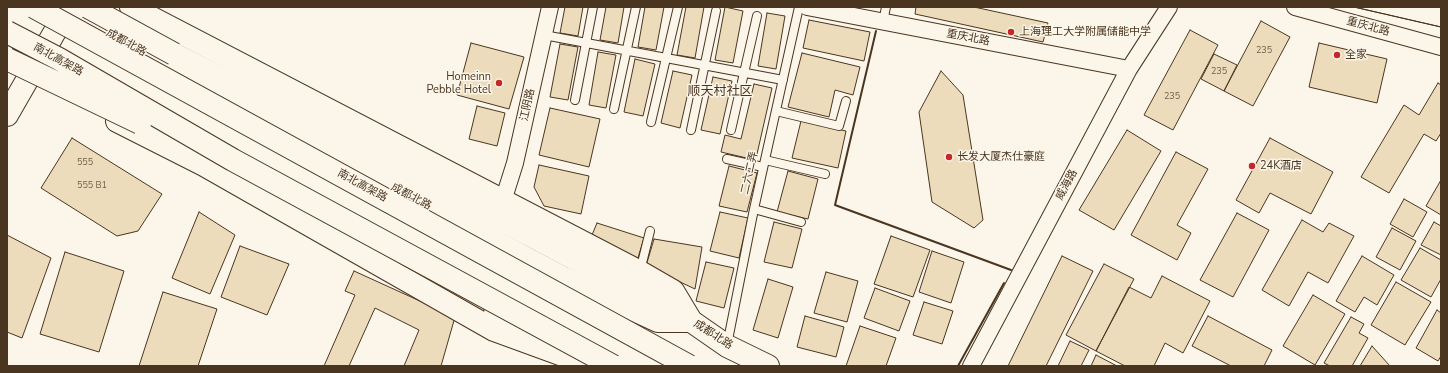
<!DOCTYPE html>
<html>
<head>
<meta charset="utf-8">
<style>
  body { margin:0 }
  #map { position:relative; width:1448px; height:373px; overflow:hidden; background:#fbf6e9; font-family:"Nunito Sans",sans-serif }
  canvas { display:block }
  .frame { position:absolute; inset:0; border:8px solid #4a3520; pointer-events:none }
</style>
</head>
<body>
<div id="map">
<canvas width="1448" height="373"></canvas>
<div class="frame"></div>
</div>
<script>
const context = document.querySelector('canvas').getContext('2d');
context.lineJoin = 'round';
function fill(path, color) { context.fillStyle = color; context.fill(path, 'evenodd'); }
const shape = rows => new Path2D(rows.map(r => 'M' + r).join(''));
function trace(path, color, width, dash) { context.strokeStyle = color; context.lineWidth = width; context.lineCap = dash ? 'butt' : 'round'; context.setLineDash(dash || []); context.stroke(path); }
function drawText(font, color, halo, rows, align = 'center') {
  context.font = font + ' "Nunito Sans","Noto Sans SC",sans-serif'; context.lineWidth = 3; context.setLineDash([]); context.textBaseline = 'middle'; context.strokeStyle = halo; context.fillStyle = color; for (const [text, x, y, turn = 0] of rows) {
    context.save(); context.translate(x, y); context.rotate((+turn || 0) * Math.PI / 180); context.textAlign = isNaN(turn) ? turn : align; if (halo) context.strokeText(text, 0, 0); context.fillText(text, 0, 0); context.restore();
  }
}
const building = shape([
  [565,7,583,7,578,36,560,33,565,7],
  [606,7,624,7,618,43,600,40,606,7],
  [645,7,664,7,656,50,638,47,645,7],
  [686,7,704,7,695,58,677,55,686,7],
  [725,7,743,11,733,63,715,60,725,7],
  [916,7,974,7,1048,23,1043,42,915,14,916,7],
  [1354,7,1441,7,1441,27,1354,7],
  [1354,7,1441,7,1441,27,1354,7],
  [767,13,785,16,776,69,758,66,767,13],
  [809,20,870,32,864,61,803,48,809,20],
  [1261,21,1290,37,1253,106,1224,91,1261,21],
  [1190,30,1218,45,1173,130,1144,115,1190,30],
  [471,43,524,57,509,109,457,95,471,43],
  [1319,43,1387,59,1377,103,1309,87,1319,43],
  [560,44,578,47,568,100,550,97,560,44],
  [598,52,616,55,606,108,589,105,598,52],
  [802,53,860,67,853,95,835,90,829,117,788,107,802,53],
  [1214,54,1237,65,1224,91,1201,79,1214,54],
  [635,59,655,64,643,116,624,112,635,59],
  [673,71,692,75,680,128,661,123,673,71],
  [941,71,963,95,983,220,974,228,932,202,919,112,941,71],
  [713,77,732,81,720,134,701,130,713,77],
  [1438,83,1441,85,1441,133,1436,141,1424,134,1389,193,1361,177,1404,105,1419,115,1438,83],
  [754,84,772,88,757,154,751,159,721,152,725,135,741,139,754,84],
  [477,106,505,113,497,146,469,139,477,106],
  [550,108,600,119,589,167,539,155,550,108],
  [801,121,846,131,838,168,792,158,801,121],
  [1127,130,1161,151,1114,230,1079,210,1127,130],
  [72,138,162,194,138,231,117,236,41,188,72,138],
  [1270,138,1333,172,1311,214,1270,193,1259,213,1236,200,1270,138],
  [1176,152,1208,169,1177,225,1191,233,1177,260,1131,235,1176,152],
  [539,165,589,176,581,214,544,206,534,187,539,165],
  [729,166,757,173,747,212,719,206,729,166],
  [788,171,818,179,808,219,777,212,788,171],
  [1441,180,1441,215,1426,206,1441,180],
  [1404,199,1427,212,1413,237,1390,224,1404,199],
  [199,212,235,235,210,294,172,278,199,212],
  [720,212,748,218,739,258,710,251,720,212],
  [1237,213,1269,230,1233,297,1200,280,1237,213],
  [1302,220,1323,232,1329,223,1354,236,1328,283,1308,272,1289,306,1262,290,1302,220],
  [774,222,802,229,792,268,764,262,774,222],
  [1434,222,1441,226,1441,255,1421,245,1434,222],
  [597,223,644,238,637,261,592,235,597,223],
  [1392,228,1416,241,1400,270,1376,257,1392,228],
  [7,235,51,258,22,338,7,332,7,235],
  [891,236,930,250,913,297,874,284,891,236],
  [654,239,702,247,695,289,646,266,654,239],
  [240,246,289,264,267,315,221,297,240,246],
  [1420,248,1441,260,1441,279,1431,297,1401,280,1420,248],
  [932,251,964,262,951,303,919,292,932,251],
  [65,252,124,271,99,352,40,334,65,252],
  [1062,256,1093,271,1046,366,1008,366,1062,256],
  [1362,256,1394,275,1377,305,1364,297,1355,312,1336,301,1362,256],
  [706,262,734,268,724,308,696,301,706,262],
  [1104,264,1134,279,1096,351,1066,335,1104,264],
  [354,271,455,317,441,366,404,366,419,330,375,308,349,366,324,366,355,295,345,291,354,271],
  [826,272,858,281,847,322,814,313,826,272],
  [1162,276,1210,301,1183,353,1165,343,1154,366,1125,366,1096,351,1129,287,1151,298,1162,276],
  [768,279,793,287,778,338,753,330,768,279],
  [1396,282,1431,302,1405,345,1371,325,1396,282],
  [875,288,910,301,899,331,864,318,875,288],
  [163,292,217,309,198,366,139,366,163,292],
  [1313,295,1345,314,1315,365,1283,346,1313,295],
  [924,302,953,311,942,344,913,335,924,302],
  [1437,310,1441,313,1441,356,1438,361,1416,348,1437,310],
  [805,316,844,327,836,357,797,347,805,316],
  [1208,316,1272,350,1264,366,1231,366,1192,346,1208,316],
  [1351,317,1364,324,1359,333,1368,338,1352,366,1330,366,1324,363,1351,317],
  [860,326,896,338,886,366,846,366,860,326],
  [1070,341,1089,350,1081,366,1058,366,1070,341],
  [1372,346,1390,366,1360,366,1372,346],
  [1096,355,1117,366,1091,366,1096,355]
]);
fill(building, '#ecdcbc');
trace(building, '#4a3520', 1);
const service = shape([
  [883,22,886,7],
  [544,35,783,80],
  [575,100,593,7],
  [614,109,636,7],
  [776,111,839,126,846,101],
  [651,122,678,7],
  [691,130,716,11],
  [731,130,757,16],
  [727,159,763,167],
  [765,160,825,174],
  [754,209,801,222],
  [640,271,650,231],
  [727,345,754,209,799,7]
]);
const minor = shape([
  [807,7,1129,69],
  [1295,7,1441,47],
  [503,201,515,163,550,7],
  [971,366,1129,69,1169,7]
]);
const secondary = shape([
  [7,115,69,7]
]);
const primary = shape([
  [61,7,234,103,562,277,658,321,691,321,727,346,768,366],
  [131,7,640,272,673,291,691,321],
  [7,46,64,74],
  [117,121,204,165,494,330,568,357,587,366]
]);
const trunk = shape([
  [174,54,537,239,691,321],
  [495,313,568,357]
]);
trace(service, '#4a3520', 10);
trace(minor, '#4a3520', 18);
trace(secondary, '#4a3520', 24);
trace(primary, '#4a3520', 24);
trace(trunk, '#4a3520', 24);
trace(service, '#fbf6e9', 8);
trace(minor, '#fbf6e9', 16);
trace(secondary, '#fbf6e9', 22);
trace(primary, '#fbf6e9', 22);
trace(trunk, '#fbf6e9', 22);
const trunkBridge = shape([
  [34,7,689,366],
  [88,7,174,54],
  [7,32,59,59,233,160,613,366],
  [7,59,140,123]
]);
trace(trunkBridge, '#4a3520', 24, []);
trace(trunkBridge, '#fbf6e9', 22);
trace(shape([
  [876,31,835,205,1011,270],
  [958,366,1004,283]
]), '#4a3520', 2);
for (const [x, y, r, color] of [
  [1011,32,4,"#c62828"],
  [1337,55,4,"#c62828"],
  [499,83,4,"#c62828"],
  [949,157,4,"#c62828"],
  [1252,166,4,"#c62828"]
]) { const dot = new Path2D(); dot.arc(x, y, r, 0, 2 * Math.PI); context.fillStyle = color; context.fill(dot); trace(dot, '#fbf6e9', 1.5); }
drawText('9px', '#725f47', null, [
  ["235",1264,51],
  ["235",1219,72],
  ["235",1172,97],
  ["555",85,163],
  ["555 B1",92,186]
]);
drawText('11px', '#4a3520', '#fbf6e9', [
  ["重庆北路",1368,27,15],
  ["重庆北路",968,38,11],
  ["成都北路",126,43,29],
  ["南北高架路",58,60,29],
  ["江阴路",528,105,-77],
  ["二六二弄",750,173,-77],
  ["威海路",1067,185,-62],
  ["南北高架路",362,186,29],
  ["成都北路",411,197,28],
  ["成都北路",713,335,33]
]);
drawText('11px', '#4a3520', '#fbf6e9', [
  ["上海理工大学附属储能中学",1019,32],
  ["全家",1345,55],
  ["Homeinn",491,77,"right"],
  ["Pebble Hotel",491,90,"right"],
  ["长发大厦杰仕豪庭",957,157],
  ["24K酒店",1260,166]
], 'left');
drawText('13px', '#4a3520', '#fbf6e9', [
  ["顺天村社区",720,92]
]);
</script>
</body>
</html>
